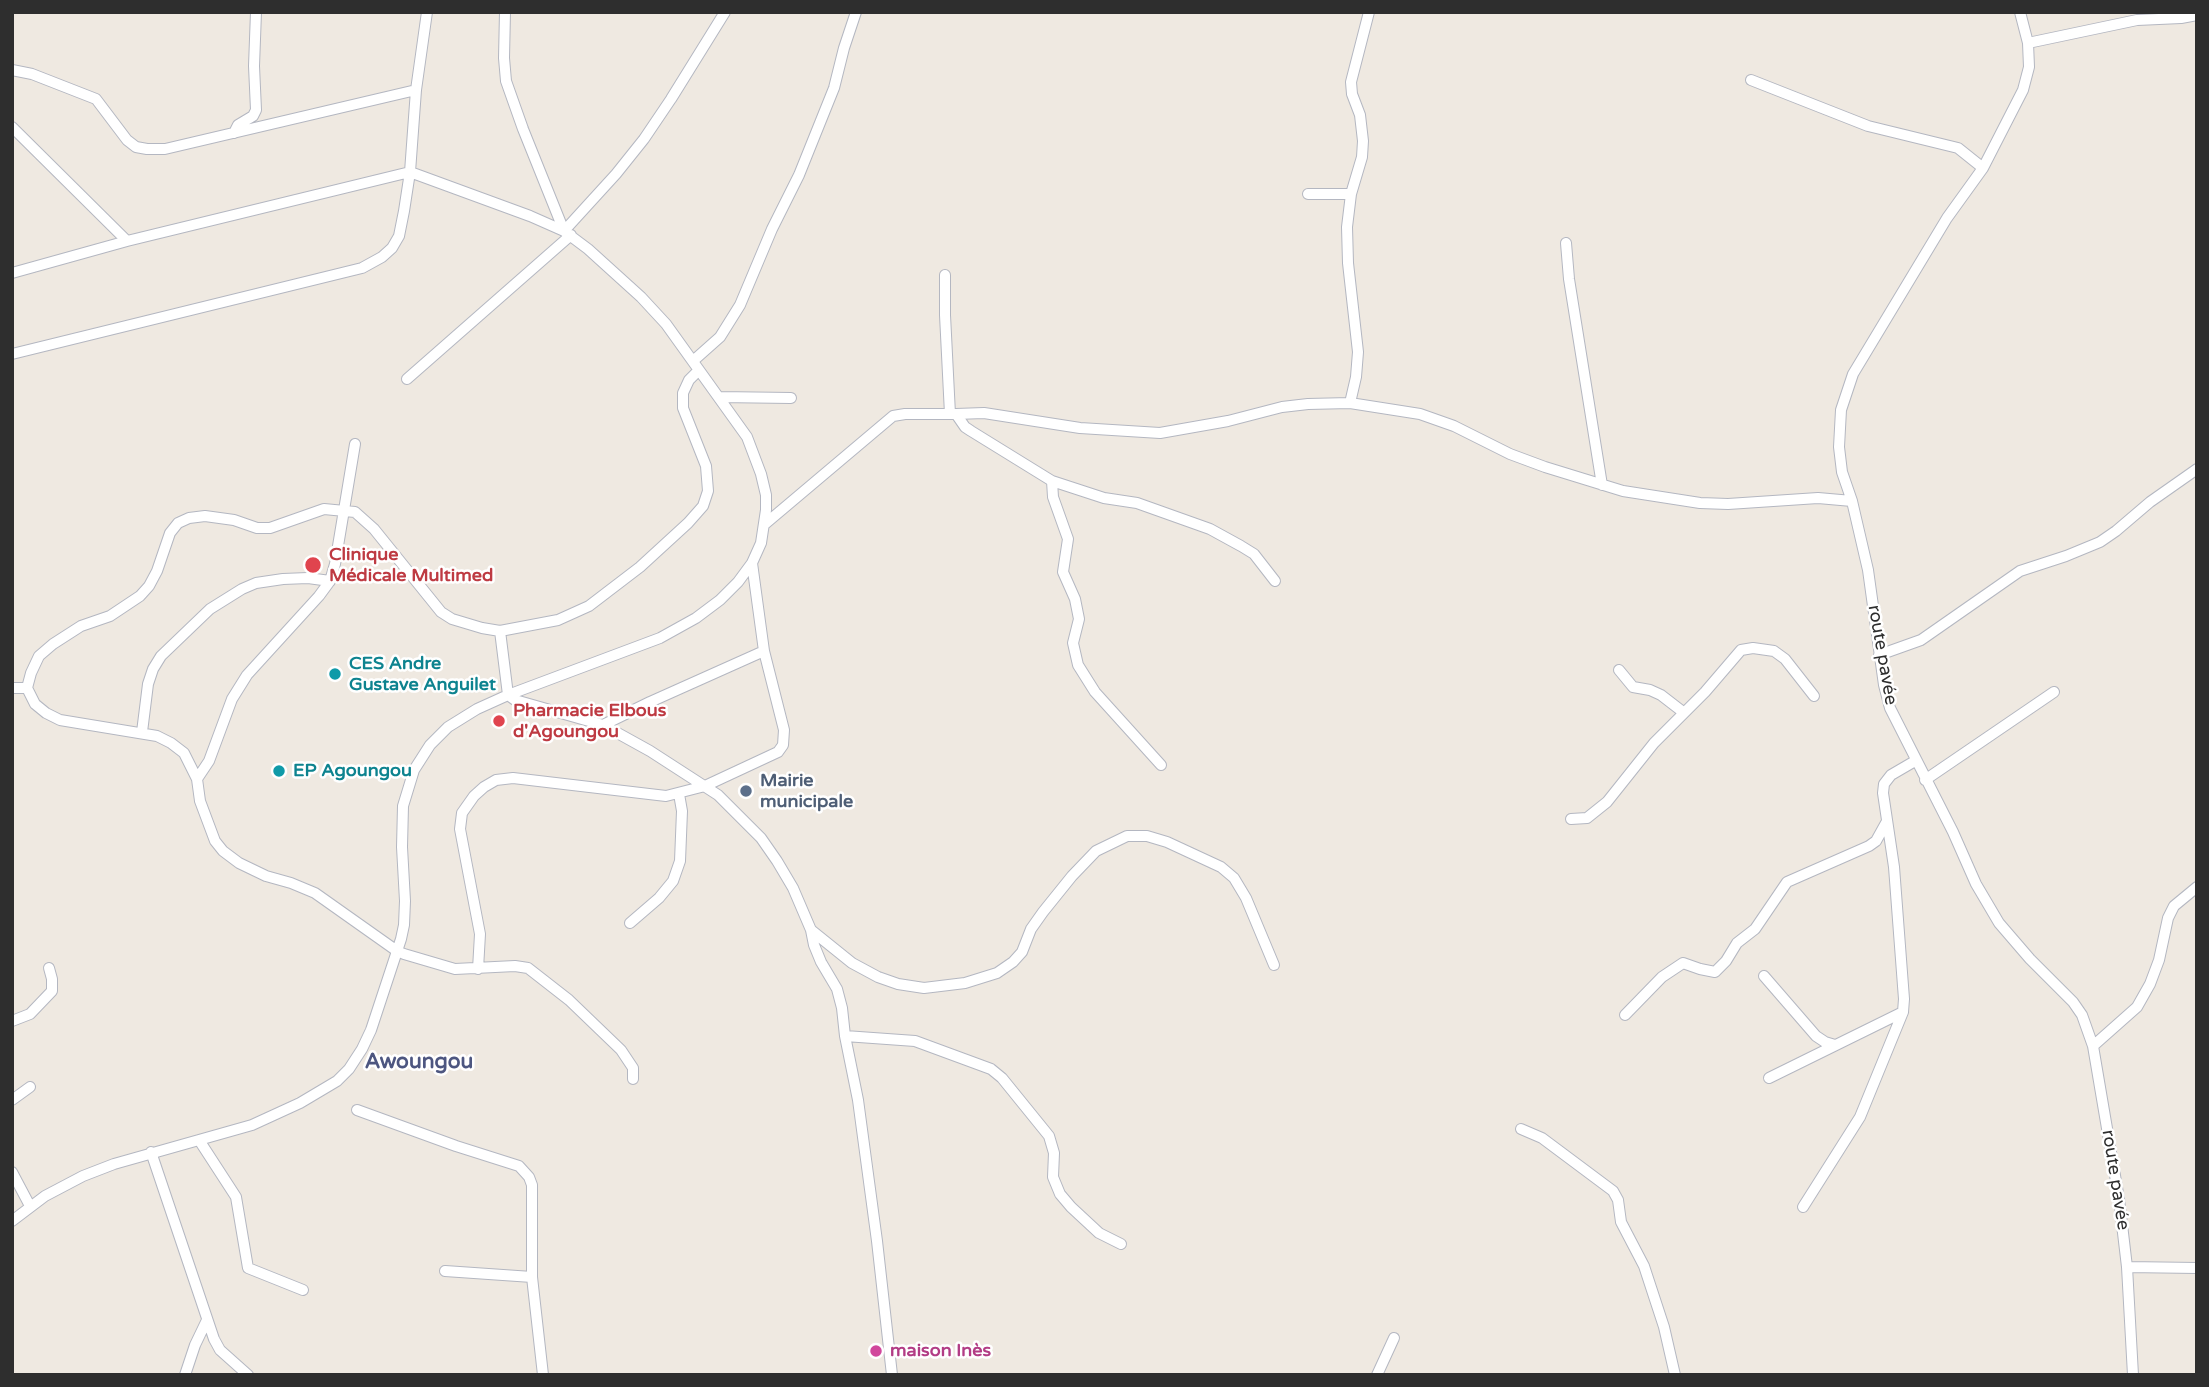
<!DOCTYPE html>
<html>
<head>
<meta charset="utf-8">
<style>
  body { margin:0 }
  #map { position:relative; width:2209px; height:1387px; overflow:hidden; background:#efe9e1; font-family:"Varela Round",sans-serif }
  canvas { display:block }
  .frame { position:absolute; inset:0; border:14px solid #2e2e2e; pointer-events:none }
</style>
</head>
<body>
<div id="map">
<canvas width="2209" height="1387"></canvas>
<div class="frame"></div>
</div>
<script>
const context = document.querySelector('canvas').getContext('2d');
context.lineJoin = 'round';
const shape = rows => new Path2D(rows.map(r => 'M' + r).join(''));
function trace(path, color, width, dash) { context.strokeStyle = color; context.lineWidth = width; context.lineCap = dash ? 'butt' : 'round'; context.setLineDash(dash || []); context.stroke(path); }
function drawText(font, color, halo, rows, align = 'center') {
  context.font = font + ' "Varela Round",sans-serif'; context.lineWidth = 5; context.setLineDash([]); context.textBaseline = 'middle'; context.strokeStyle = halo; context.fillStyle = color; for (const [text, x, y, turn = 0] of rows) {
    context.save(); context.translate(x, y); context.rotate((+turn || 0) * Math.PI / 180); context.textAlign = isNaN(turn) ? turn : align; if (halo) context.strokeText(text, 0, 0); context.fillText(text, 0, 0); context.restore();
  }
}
const minor = shape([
  [505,12,504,58,506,81,523,129,564,231,616,174,644,139,671,99,725,12],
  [2020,12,2028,43,2029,67,2023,90,1983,168,1947,218,1853,374,1841,410,1839,447,1842,472,1852,501,1868,570,1884,685,1890,708,1953,832,1976,884,1999,923,2030,959,2073,1002,2082,1015,2093,1046,2119,1199,2127,1267,2133,1375],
  [2028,43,2137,20,2181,18,2197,15],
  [12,70,32,74,96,99,127,140,136,147,147,149,165,149,416,90],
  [1751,80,1868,126,1958,148,1983,168],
  [12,127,127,241],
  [234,133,238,125,253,116,256,110,254,66,256,12],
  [1308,194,1351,194,1347,227,1348,263,1358,352,1356,377,1350,403],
  [1351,194,1362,157,1363,141,1360,115,1352,94,1351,82,1369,12],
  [1566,243,1569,279,1602,485],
  [12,273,127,241,410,172,530,216,564,231,588,249,641,297,666,324,747,437,761,474,766,495,766,510,761,543,752,563,738,582,720,600,696,618,660,638,508,695,477,709,448,727,430,745,414,770,403,806,402,847,405,901,404,925,401,939,371,1030,362,1049,349,1069,337,1081,300,1103,252,1125,114,1164,83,1176,45,1196,12,1221],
  [945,275,945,315,950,414],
  [12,354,362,268,382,257,392,248,399,236,404,211,410,172,416,90,427,12],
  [693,361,720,337,740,305,772,229,799,175,834,88,844,48,856,12],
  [407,379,571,235],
  [719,397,791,398],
  [956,414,984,413,1080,428,1160,433,1228,421,1282,407,1308,404,1350,403,1420,414,1454,426,1510,454,1545,467,1623,491,1700,503,1728,504,1818,498,1852,501],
  [1052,481,1053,497,1068,539,1063,572,1075,599,1079,619,1073,643,1078,665,1095,692,1161,765],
  [765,524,893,416,905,414,956,414,965,427,971,431,1052,481,1104,498,1137,503,1210,529,1241,546,1254,554,1275,581],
  [500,631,558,620,589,606,640,567,688,523,703,506,708,491,706,466,683,408,683,393,689,380,699,370],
  [1879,655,1921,640,2020,571,2066,556,2100,542,2116,531,2150,502,2197,469],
  [1619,670,1633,687,1650,690,1661,695,1683,712],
  [12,688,27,688],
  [603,725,650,702,764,651],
  [142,732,148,684,153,669,161,656,210,609,242,589,256,583,283,579,308,578,330,581,335,564,355,444],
  [197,779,209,761,232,699,247,675,319,596,330,581],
  [1925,780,2054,692],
  [1571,819,1587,818,1607,802,1654,743,1705,692,1741,650,1753,648,1774,651,1785,659,1814,696],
  [630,923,659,898,673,881,680,861,682,811,679,794],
  [811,930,852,963,878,977,898,984,924,988,965,983,997,973,1013,962,1022,952,1031,929,1043,912,1072,876,1096,851,1127,836,1147,836,1167,842,1221,867,1234,878,1246,898,1274,965],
  [478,969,480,934,460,829,462,813,474,796,484,787,496,780,513,778,666,796,705,786,778,752,783,745,784,730,764,651,752,563],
  [1764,976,1816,1036,1825,1042,1835,1045],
  [1625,1015,1662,977,1683,963,1700,969,1715,972,1726,961,1737,943,1755,929,1787,882,1869,846,1876,841,1886,823],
  [12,1021,30,1014,52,991,52,979,49,968],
  [845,1036,915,1041,991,1069,1002,1078,1049,1136,1054,1153,1053,1177,1060,1194,1071,1207,1099,1233,1121,1244],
  [2093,1046,2137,1007,2150,984,2159,960,2168,918,2174,906,2197,887],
  [1769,1078,1903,1012],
  [633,1079,633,1068,621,1050,569,1000,528,968,515,966,455,969,404,954,397,951,315,893,291,883,266,876,239,863,223,851,215,841,200,801,197,779,184,753,171,743,157,736,60,720,46,713,35,704,27,688,31,673,39,656,53,644,81,626,110,616,140,596,149,586,157,571,170,533,178,523,189,518,205,516,234,520,257,528,270,528,324,509,355,512,374,529,441,612,452,619,482,628,500,631,508,695,515,700,603,725,650,751,718,795,761,838,777,861,793,888,811,930,814,945,821,962,837,989,842,1008,845,1036,858,1100,877,1241,892,1375],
  [12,1100,30,1087],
  [357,1110,456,1146,519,1166,529,1177,532,1185,532,1277,543,1375],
  [1521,1129,1542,1138,1613,1191,1618,1200,1621,1222,1644,1266,1664,1327,1675,1375],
  [199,1140,236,1197,248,1268,303,1290],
  [151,1152,214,1339,220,1350,248,1375],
  [12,1172,30,1206],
  [1803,1207,1860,1117,1903,1012,1904,999,1894,867,1883,793,1884,784,1891,775,1915,761],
  [2127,1267,2197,1268],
  [445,1271,532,1277],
  [185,1375,195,1345,207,1320],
  [1377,1375,1394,1338]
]);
trace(minor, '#b4b7c1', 12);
trace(minor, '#fff', 10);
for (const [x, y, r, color] of [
  [313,565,9,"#e0444e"],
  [335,674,7,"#0f9aa8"],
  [499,721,7,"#e0444e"],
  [279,771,7,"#0f9aa8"],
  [746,791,7,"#5c6f8a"],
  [876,1351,7,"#d1479c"]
]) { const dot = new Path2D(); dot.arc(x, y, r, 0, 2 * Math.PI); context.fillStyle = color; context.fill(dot); trace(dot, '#fff', 2.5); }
drawText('bold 18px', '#be3a42', '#fff', [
  ["Clinique",329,555],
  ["Médicale Multimed",329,576],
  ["Pharmacie Elbous",513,711],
  ["d'Agoungou",513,732]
], 'left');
drawText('18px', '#2e2e2e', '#fff', [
  ["route pavée",1882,655,80],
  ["route pavée",2115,1180,81]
]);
drawText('bold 18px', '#0d838f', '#fff', [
  ["CES Andre",349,664],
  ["Gustave Anguilet",349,685],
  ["EP Agoungou",293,771]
], 'left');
drawText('bold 18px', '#4e5e75', '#fff', [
  ["Mairie",760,781],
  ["municipale",760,802]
], 'left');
drawText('bold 18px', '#b23c85', '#fff', [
  ["maison Inès",890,1351]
], 'left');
drawText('bold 21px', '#4d5680', '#fff', [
  ["Awoungou",419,1062]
]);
</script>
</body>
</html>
